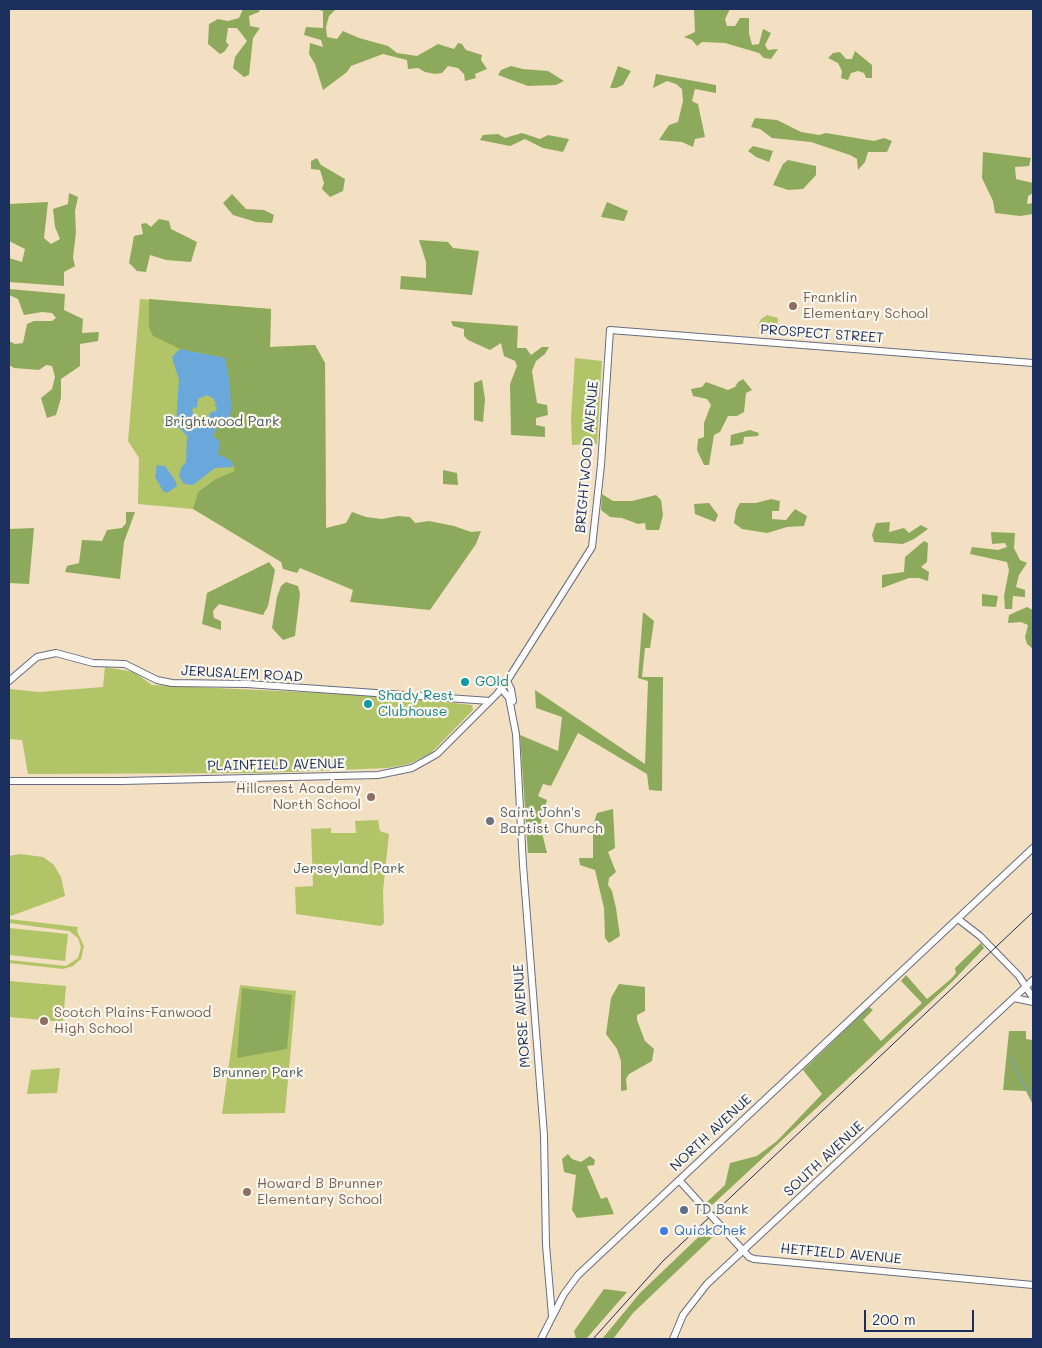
<!DOCTYPE html>
<html>
<head>
<meta charset="utf-8">
<style>
  body { margin:0 }
  #map { position:relative; width:1042px; height:1348px; overflow:hidden; background:#f3dfc2; font-family:Mali,sans-serif }
  canvas { display:block }
  .frame { position:absolute; inset:0; border:10px solid #1b2f5e; pointer-events:none }
  .scale { position:absolute; left:864px; top:1310px; width:110px; height:22px; box-sizing:border-box; border:2px solid #1b2f5e; border-top:0; padding-left:6px; font-size:15px; line-height:18px; white-space:nowrap; color:#1b2f5e; -webkit-text-stroke:4px #fbf7ec; paint-order:stroke }
</style>
</head>
<body>
<div id="map">
<canvas width="1042" height="1348"></canvas>
<div class="frame"></div>
<div class="scale">200 m</div>
</div>
<script>
const context = document.querySelector('canvas').getContext('2d');
context.lineJoin = 'round';
function fill(path, color) { context.fillStyle = color; context.fill(path, 'evenodd'); }
const shape = rows => new Path2D(rows.map(r => 'M' + r).join(''));
function trace(path, color, width, dash) { context.strokeStyle = color; context.lineWidth = width; context.lineCap = dash ? 'butt' : 'round'; context.setLineDash(dash || []); context.stroke(path); }
function drawText(font, color, halo, rows, align = 'center') {
  context.font = font + ' Mali,sans-serif'; context.lineWidth = 4.5; context.setLineDash([]); context.textBaseline = 'middle'; context.strokeStyle = halo; context.fillStyle = color; for (const [text, x, y, turn = 0] of rows) {
    context.save(); context.translate(x, y); context.rotate((+turn || 0) * Math.PI / 180); context.textAlign = isNaN(turn) ? turn : align; if (halo) context.strokeText(text, 0, 0); context.fillText(text, 0, 0); context.restore();
  }
}
fill(shape([
  [140,299,271,309,270,347,315,345,325,363,326,528,193,509,138,504,139,458,128,441],
  [767,315,778,318,777,332,761,331,758,326,761,319],
  [575,358,602,361,597,444,572,445,571,417],
  [105,667,134,672,152,685,387,696,472,705,473,710,431,753,409,764,388,768,265,773,28,774,22,740,9,739,9,689,39,692,103,687],
  [378,820,380,831,389,834,383,891,384,923,381,926,296,914,295,887,313,886,311,829,331,828,331,833,356,833,355,821],
  [20,854,43,857,54,865,61,877,65,896,11,916,9,913,9,856],
  [9,919,78,927,77,931,84,946,81,959,73,966,63,969,9,963,9,960,66,966,78,958,81,947,78,938,69,931,9,923],
  [9,928,68,934,65,961,9,955],
  [9,981,66,986,63,1022,9,1017],
  [240,985,296,991,285,1113,222,1114],
  [60,1068,57,1093,27,1094,31,1070]
]), '#b2c468');
fill(shape([
  [243,9,260,9,259,12,249,16,250,26,260,28,253,38,249,75,244,77,233,68,235,57,247,41,237,28,228,28,226,42,229,45,224,52,220,54,208,44,209,24,218,19,228,21,239,18],
  [315,9,336,9,329,16,326,27,327,37,337,39,343,31,359,38,388,46,397,53,417,56,438,44,454,49,458,43,462,44,466,50,482,55,481,60,487,69,475,74,476,78,465,81,464,74,458,68,448,66,442,73,435,74,425,72,418,68,408,69,407,60,383,54,351,66,347,72,323,90,315,64,309,54,310,43,323,47,321,40,304,35,306,27,323,28,323,11],
  [694,9,730,9,725,19,727,26,735,26,740,18,749,18,749,33,752,45,759,44,763,29,771,33,765,45,768,50,778,49,771,59,764,58,759,53,725,43,702,42,697,46,692,40,684,37,695,32],
  [855,51,872,65,872,78,866,78,864,73,858,71,851,73,848,80,841,78,842,71,838,63,828,58,833,53,840,52,846,59,852,59],
  [511,66,523,69,548,71,564,81,556,85,528,86,498,75,501,70],
  [618,66,631,71,623,85,616,88,610,88],
  [656,74,716,85,716,93,695,89,692,101,698,104,705,137,695,139,693,147,682,142,659,140,669,125,678,122,683,101,682,89,676,84,667,81,653,88],
  [755,118,777,120,801,132,819,135,826,133,874,141,884,138,892,141,887,152,868,152,865,162,858,170,857,159,850,155,811,142,772,138,760,129,751,127],
  [522,133,540,139,548,135,569,139,563,152,543,148,525,139,510,146,480,140,483,135,498,134,505,138],
  [753,146,773,151,769,162,756,157,748,151],
  [983,152,1031,158,1029,166,1015,167,1016,179,1033,183,1033,193,1028,196,1027,204,1033,203,1033,214,1020,216,995,213,993,201,982,178],
  [317,158,321,165,345,179,343,191,330,197,322,189,324,183,320,170,311,169,311,161],
  [788,160,816,166,816,175,803,189,788,190,773,185,783,164],
  [69,193,78,197,75,211,76,232,73,258,75,266,64,272,64,286,9,282,9,258,22,262,25,249,9,241,9,204,48,202,44,238,51,244,60,239,55,227,53,209,68,204],
  [232,194,246,209,264,210,274,215,272,223,256,222,233,215,223,203],
  [607,202,628,211,624,221,601,217],
  [159,219,169,221,171,229,197,242,191,262,166,260,150,255,146,272,137,271,129,263,134,236,143,234,141,224,146,223,151,227],
  [419,240,448,242,453,248,479,251,472,295,400,289,401,276,426,278,426,262],
  [9,289,65,294,64,310,83,319,82,333,99,332,98,341,80,344,80,366,61,379,61,398,56,415,47,418,41,398,52,389,55,377,52,366,46,365,39,370,14,368,9,365,9,334,9,341,15,344,23,343,27,324,34,321,52,321,56,318,52,313,42,312,24,315,18,299,9,295],
  [149,299,271,309,270,347,315,345,325,363,326,528,346,523,352,512,366,517,382,519,398,516,410,517,415,523,429,521,454,526,471,532,481,531,476,544,430,610,350,602,353,590,300,568,297,573,283,569,281,562,193,509,198,492,216,479,235,471,232,461,218,455,213,438,217,426,225,358,180,349,153,336,149,328],
  [451,321,518,326,517,348,526,348,531,355,542,347,549,347,545,354,536,361,532,371,537,403,547,405,548,415,536,418,536,425,545,427,545,437,511,435,510,384,517,366,515,361,504,356,501,343,490,350,468,340,464,336,464,329,453,326],
  [743,379,752,390,746,393,744,412,737,416,728,416,720,432,714,435,709,465,704,465,697,450,698,439,704,437,704,423,711,405,707,399,693,396,691,389,702,387,706,382,728,390,735,387,738,382],
  [482,380,485,399,483,422,474,420,474,383],
  [750,430,759,433,758,436,744,437,743,444,730,446,731,435],
  [443,470,457,473,458,485,443,484],
  [602,494,613,501,632,501,656,495,661,500,663,515,659,530,646,530,645,523,638,524,622,518,610,517,601,510],
  [771,499,780,501,779,511,772,511,772,519,786,520,795,509,807,516,804,526,787,527,767,533,742,529,734,523,736,510,740,503,756,503],
  [709,503,718,515,715,522,695,514,694,504],
  [126,512,135,512,124,542,120,579,65,572,67,566,79,563,82,540,102,541,107,530,122,528,126,523],
  [890,522,889,532,904,528,909,533,921,525,928,529,914,539,903,544,874,542,872,535,876,523],
  [34,528,29,584,9,583,9,529],
  [991,532,1015,533,1014,548,1020,560,1027,563,1019,575,1016,587,1025,590,1025,597,1013,596,1012,609,1005,609,1004,596,1009,570,1007,562,970,554,972,547,998,550,1007,547,1005,543,992,544],
  [924,541,928,543,927,562,921,567,929,572,928,581,919,578,909,578,882,588,882,575,904,572,905,557],
  [269,562,275,570,268,606,263,615,219,604,213,611,214,618,221,621,221,630,202,624,207,593],
  [286,582,298,586,300,594,295,636,283,640,272,628,277,597,281,586],
  [982,594,998,596,996,607,982,606],
  [1027,607,1033,610,1033,649,1027,644,1025,637,1028,625,1021,622,1008,623,1009,615],
  [643,612,654,621,650,648,645,648,642,677,663,677,662,791,649,790,647,774,578,733,551,786,543,784,538,796,547,800,540,825,547,853,528,853,520,735,558,751,562,717,536,708,535,690,645,764,648,681,638,678],
  [613,809,615,848,608,852,616,872,609,878,608,885,612,891,616,908,620,936,609,943,605,938,604,908,595,870,580,865,579,858,593,858,593,826,597,813],
  [981,943,984,948,953,981,710,1207,706,1203,725,1185,730,1163,757,1156,777,1141,822,1094,803,1070,822,1052,869,1007,873,1010,863,1020,881,1041,922,1003,901,981,906,975,927,999,951,979,956,973,955,968],
  [619,984,645,987,645,1011,637,1015,637,1020,645,1041,654,1049,652,1061,629,1074,626,1079,627,1090,621,1091,621,1061,617,1049,606,1034,611,998],
  [242,988,292,995,287,1049,237,1058],
  [1009,1031,1026,1031,1026,1039,1033,1040,1033,1105,1026,1091,1003,1090],
  [568,1154,572,1159,581,1162,590,1156,595,1160,594,1165,587,1166,601,1199,607,1197,614,1214,577,1218,572,1210,576,1175,564,1172,562,1159],
  [710,1226,718,1232,633,1313,613,1339,602,1339,640,1293],
  [604,1289,627,1292,586,1339,576,1339,574,1331]
]), '#8daa5c');
fill(shape([
  [180,349,225,358,230,384,231,410,228,424,217,426,213,437,220,441,218,454,232,461,233,467,215,468,193,485,184,484,179,476,181,468,186,462,187,436,176,424,179,380,172,357],
  [207,395,214,399,216,404,214,405,217,407,216,411,211,412,206,424,201,424,195,420,192,410,194,407,197,408,198,399],
  [157,465,165,466,175,480,177,486,167,493,163,491,155,477]
]), '#6aa7db');
trace(shape([
  [1010,1057,1014,1062,1024,1086,1033,1095]
]), '#6aa7db', 1);
const secondary = shape([
  [9,681,37,657,56,653,93,663,125,664,157,680,172,683,247,684,490,701],
  [507,681,511,689,513,701],
  [501,688,509,698,516,734,523,865,544,1135,546,1245,552,1316],
  [9,781,121,781,378,775,412,768,437,754,497,694,507,681,592,547,601,465,610,330,1033,363],
  [958,919,980,936,1019,976,1033,998],
  [1014,998,1033,1002],
  [679,1180,706,1210],
  [718,1223,749,1257,754,1259,1033,1285],
  [541,1339,564,1294,578,1275,1033,848],
  [673,1339,683,1315,707,1284,1033,980]
]);
trace(secondary, '#676d81', 8);
trace(secondary, '#fff', 6);
trace(shape([
  [593,1339,663,1261,1033,912]
]), '#1b2f5e', 1);
const secondaryBridge = shape([
  [706,1210,718,1223]
]);
trace(secondaryBridge, '#676d81', 8, []);
trace(secondaryBridge, '#fff', 6);
for (const [x, y, r, color] of [
  [793,306,5,"#8d6e63"],
  [465,682,5,"#0f9aa8"],
  [368,704,5,"#0f9aa8"],
  [371,797,5,"#8d6e63"],
  [490,821,5,"#6b7280"],
  [44,1021,5,"#8d6e63"],
  [247,1192,5,"#8d6e63"],
  [684,1210,5,"#5c6f8a"],
  [664,1231,5,"#3f7fe0"]
]) { const dot = new Path2D(); dot.arc(x, y, r, 0, 2 * Math.PI); context.fillStyle = color; context.fill(dot); trace(dot, '#fbf7ec', 2); }
drawText('14px', '#785e54', '#fbf7ec', [
  ["Franklin",803,298],
  ["Elementary School",803,314],
  ["Hillcrest Academy",361,789,"right"],
  ["North School",361,805,"right"],
  ["Scotch Plains-Fanwood",54,1013],
  ["High School",54,1029],
  ["Howard B Brunner",257,1184],
  ["Elementary School",257,1200]
], 'left');
drawText('14px', '#1b2f5e', '#fbf7ec', [
  ["PROSPECT STREET",822,334,4],
  ["BRIGHTWOOD AVENUE",587,457,-85],
  ["JERUSALEM ROAD",242,674,3],
  ["PLAINFIELD AVENUE",276,765,-1],
  ["MORSE AVENUE",522,1016,-94],
  ["NORTH AVENUE",711,1133,-43],
  ["SOUTH AVENUE",824,1159,-43],
  ["HETFIELD AVENUE",841,1254,5]
]);
drawText('14px', '#485c61', '#fbf7ec', [
  ["Brightwood Park",222,422],
  ["Jerseyland Park",349,869],
  ["Brunner Park",258,1073]
]);
drawText('14px', '#0d838f', '#fbf7ec', [
  ["GOld",475,682],
  ["Shady Rest",378,696],
  ["Clubhouse",378,712]
], 'left');
drawText('14px', '#5b616d', '#fbf7ec', [
  ["Saint John's",500,813],
  ["Baptist Church",500,829]
], 'left');
drawText('14px', '#4e5e75', '#fbf7ec', [
  ["TD Bank",694,1210]
], 'left');
drawText('14px', '#366cbe', '#fbf7ec', [
  ["QuickChek",674,1231]
], 'left');
</script>
</body>
</html>
